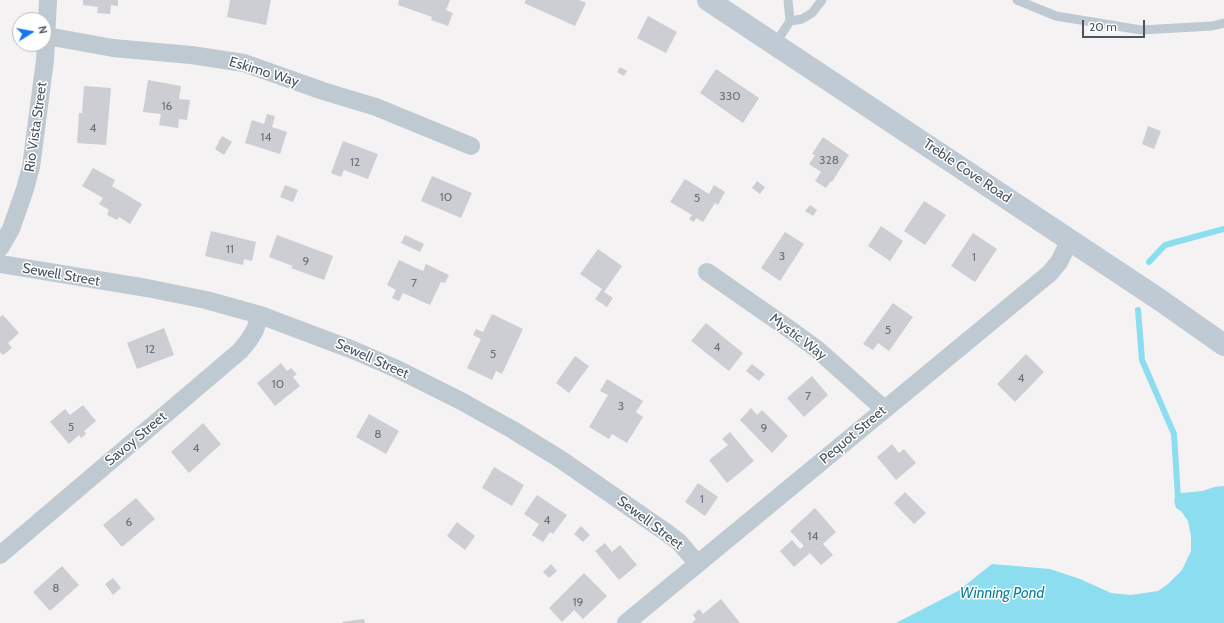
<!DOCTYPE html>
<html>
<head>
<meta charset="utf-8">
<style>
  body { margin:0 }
  #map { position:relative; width:1224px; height:623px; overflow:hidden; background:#f4f2f2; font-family:Cabin,sans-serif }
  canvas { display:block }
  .north { position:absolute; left:12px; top:12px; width:40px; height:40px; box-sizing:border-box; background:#fff; border:1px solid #b6bbbf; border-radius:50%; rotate:79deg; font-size:11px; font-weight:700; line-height:16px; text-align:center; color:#495560 }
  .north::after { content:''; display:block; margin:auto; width:14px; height:18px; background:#1477eb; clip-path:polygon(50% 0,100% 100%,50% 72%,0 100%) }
  .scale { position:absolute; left:1082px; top:20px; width:63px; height:18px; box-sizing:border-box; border:2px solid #495560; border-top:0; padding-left:5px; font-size:12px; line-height:14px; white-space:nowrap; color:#495560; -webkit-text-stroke:3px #fff; paint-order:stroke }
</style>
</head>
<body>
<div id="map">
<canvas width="1224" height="623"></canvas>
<div class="north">N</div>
<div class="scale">20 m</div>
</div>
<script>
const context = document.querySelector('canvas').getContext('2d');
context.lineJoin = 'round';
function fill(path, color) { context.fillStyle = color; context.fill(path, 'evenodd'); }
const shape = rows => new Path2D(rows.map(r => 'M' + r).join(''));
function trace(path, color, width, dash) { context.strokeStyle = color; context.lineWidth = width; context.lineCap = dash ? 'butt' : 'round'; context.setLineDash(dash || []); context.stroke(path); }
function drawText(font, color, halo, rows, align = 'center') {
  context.font = font + ' Cabin,sans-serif'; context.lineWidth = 3; context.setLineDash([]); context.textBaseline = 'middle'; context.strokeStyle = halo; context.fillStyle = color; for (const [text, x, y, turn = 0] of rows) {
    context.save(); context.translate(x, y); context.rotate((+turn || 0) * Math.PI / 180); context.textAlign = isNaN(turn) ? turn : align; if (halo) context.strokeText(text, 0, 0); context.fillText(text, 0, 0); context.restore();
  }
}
fill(shape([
  [1224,486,1224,623,896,623,958,591,992,564,1050,569,1080,579,1111,593,1131,595,1158,591,1168,584,1182,570,1191,551,1191,536,1188,521,1181,511,1176,508,1174,500,1176,496,1181,493,1203,491,1214,487]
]), '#8cddef');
trace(shape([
  [1149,262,1165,245,1224,229],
  [1138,310,1142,360,1174,434,1178,498,1180,501]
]), '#8cddef', 6);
fill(shape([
  [83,0,118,0,118,6,111,5,110,14,97,13,98,7,83,5],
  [230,0,271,0,266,25,227,17],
  [399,0,450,0,446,10,453,13,448,26,431,20,432,17,398,5],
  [526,0,579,0,586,3,575,26,524,3],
  [648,16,677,32,666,53,637,38],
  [620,67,627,71,624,76,617,72],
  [716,69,759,98,743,123,700,93],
  [148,80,181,86,179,99,190,100,187,120,179,119,178,128,159,125,161,114,143,112],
  [84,86,111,88,106,145,77,143,79,113,82,113],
  [267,114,275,116,272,127,287,132,280,154,245,143,252,120,264,124],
  [1148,126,1161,131,1154,149,1142,144],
  [222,136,232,142,224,155,215,149],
  [823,137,849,155,832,182,831,181,826,188,815,181,821,172,809,164,815,155,812,154],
  [343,141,378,154,368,179,344,170,341,177,331,173],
  [93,168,115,180,112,186,142,204,130,224,119,217,117,220,107,215,109,210,99,204,103,198,82,186],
  [432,176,472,193,461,218,421,201],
  [685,179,709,194,714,185,725,192,718,205,715,203,703,222,696,218,694,222,689,219,692,215,670,202],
  [757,181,765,187,760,194,752,188],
  [285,185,298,190,293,202,280,197],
  [924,201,946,215,925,245,904,231],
  [810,205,817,210,813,216,805,211],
  [881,226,903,241,890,261,868,246],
  [211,231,256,242,252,261,244,259,243,265,205,256],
  [785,232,804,244,780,281,761,268],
  [973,233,997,249,975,282,951,266],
  [277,235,333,256,324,280,291,268,293,266,269,257],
  [405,235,424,244,420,252,401,243],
  [598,249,622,266,604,292,613,298,607,307,595,299,602,289,580,274],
  [399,260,423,271,426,264,449,275,445,283,441,282,430,305,403,293,399,301,392,298,396,290,387,285],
  [893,303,913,317,889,351,878,343,873,350,863,344],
  [492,314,523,329,502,374,496,371,492,380,467,368,481,339,473,335,476,329,483,332],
  [3,315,19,333,8,343,12,348,3,355,0,352,0,317],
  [706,323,743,353,729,371,691,341],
  [164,328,174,355,137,369,127,343],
  [1026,354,1044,372,1015,402,997,384],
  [575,356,589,366,569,393,556,383],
  [281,363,287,371,291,368,297,374,293,377,300,386,275,406,257,383],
  [752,364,765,374,759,381,746,371],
  [812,376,828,395,804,417,787,398],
  [607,379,643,401,636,412,643,417,627,443,612,434,609,439,589,427,608,395,600,391],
  [83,405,96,421,84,431,86,434,81,438,79,435,69,444,50,422,65,409,70,415],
  [751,408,757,415,762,410,788,436,772,453,740,420],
  [369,414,399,431,386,454,356,437],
  [203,423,221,444,189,473,171,452],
  [730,432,754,461,727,483,709,460,728,445,722,439],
  [892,444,899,453,904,449,916,463,896,480,877,457],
  [494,467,524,485,512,506,482,488],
  [698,483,718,497,705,516,685,502],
  [905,492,926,513,914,524,894,503],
  [537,495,567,515,553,534,550,532,543,542,532,535,539,524,524,514],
  [136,498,155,519,122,547,103,525],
  [815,508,836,532,823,544,833,555,821,565,810,553,794,567,780,551,792,540,800,549,804,546,790,531],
  [457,522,475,536,465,550,447,536],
  [581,526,590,535,583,542,574,534],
  [605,543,612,552,620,545,637,565,619,580,595,551],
  [551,564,557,571,549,578,543,572],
  [62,566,79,585,50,611,33,592],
  [584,573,607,596,583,619,574,610,562,622,549,608],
  [113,578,121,588,113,595,105,584],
  [721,599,740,623,692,623,696,619,693,615,699,609,703,614],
  [364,619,365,623,342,623,342,622]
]), '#ccced4');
trace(shape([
  [1017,0,1056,16,1141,30,1212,26,1224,23],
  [790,21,802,19,812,13,822,0],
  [775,44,790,21,788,0]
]), '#bfc9d1', 9);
trace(shape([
  [47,36,113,48,191,55,244,63,323,91,376,107,471,146],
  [0,248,11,229,25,189,31,167,45,60,48,0],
  [0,264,147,288,206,300,260,315,353,350,397,369,461,401,513,430,560,459,667,533,679,542,697,563],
  [707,272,792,331,818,350,884,409],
  [0,555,240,351,249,340,255,330,260,315],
  [626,623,1050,273,1059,262,1070,240]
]), '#bfc9d1', 18);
trace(shape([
  [708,0,1160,300,1224,345]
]), '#bfcad5', 22);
drawText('12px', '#6a737d', null, [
  ["330",730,96],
  ["16",167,106],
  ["4",93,128],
  ["14",266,137],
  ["328",829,160],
  ["12",355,162],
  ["10",446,197],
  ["5",697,198],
  ["11",230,249],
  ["3",782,256],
  ["1",974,257],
  ["9",306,261],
  ["7",414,283],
  ["5",888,330],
  ["4",717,347],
  ["12",150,349],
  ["5",493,354],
  ["4",1021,378],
  ["10",278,384],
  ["7",808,396],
  ["3",621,406],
  ["5",71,427],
  ["9",764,428],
  ["8",378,434],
  ["4",196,448],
  ["1",702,499],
  ["4",547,520],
  ["6",129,522],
  ["14",813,536],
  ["8",56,588],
  ["19",578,602]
]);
drawText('14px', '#495560', '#fff', [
  ["Eskimo Way",264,72,17],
  ["Rio Vista Street",36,127,-82],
  ["Treble Cove Road",967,171,34],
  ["Sewell Street",61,275,10],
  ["Mystic Way",798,337,37],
  ["Sewell Street",372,359,24],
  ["Pequot Street",853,435,-40],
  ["Savoy Street",136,439,-40],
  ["Sewell Street",650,523,37]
]);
drawText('italic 15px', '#09809c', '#fff', [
  ["Winning Pond",1002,594]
]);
</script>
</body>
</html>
